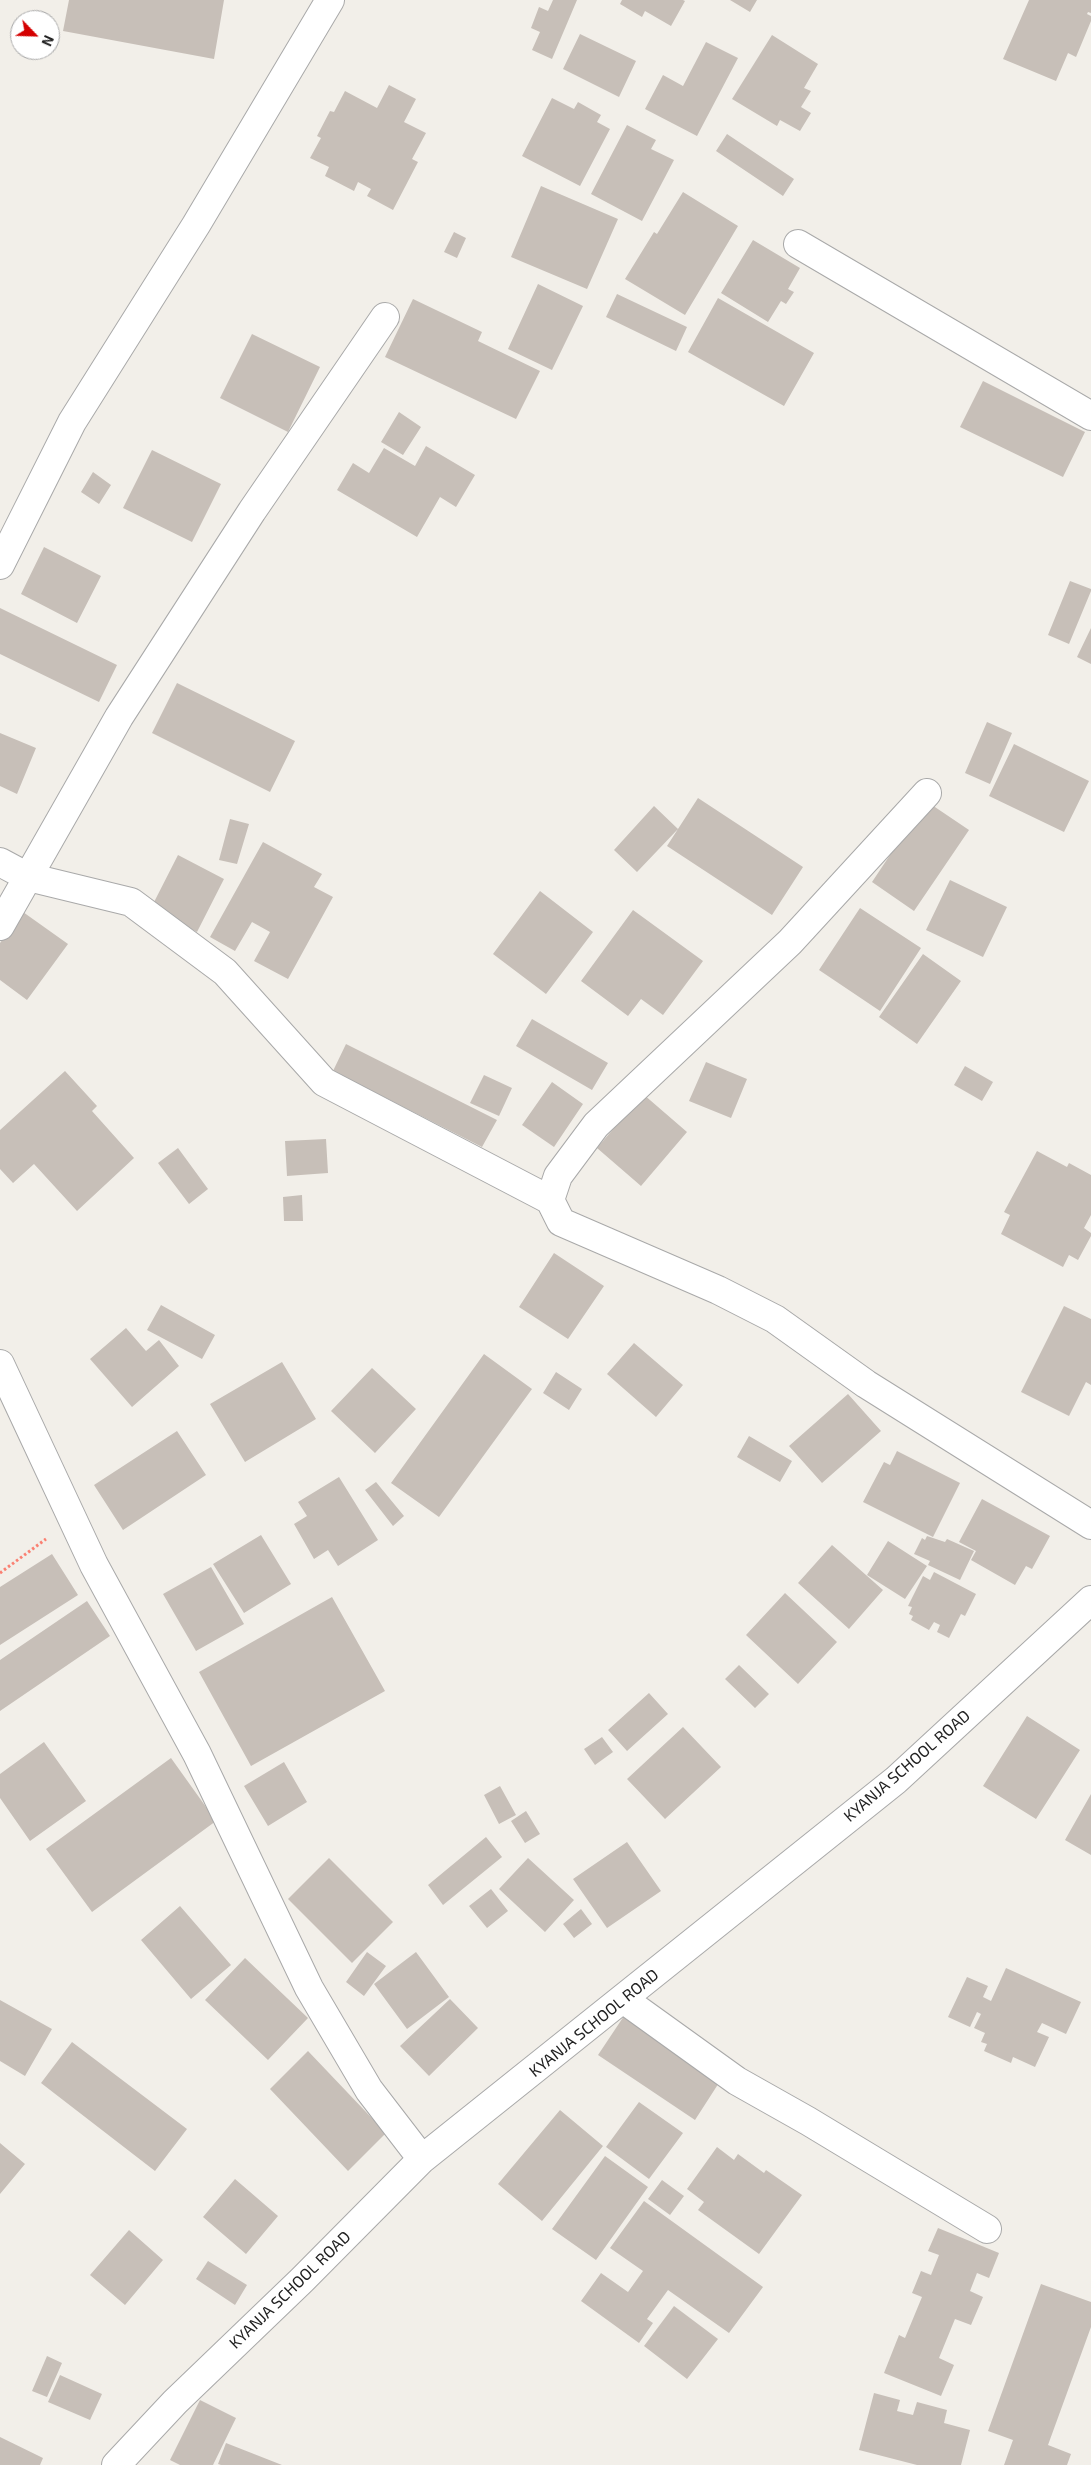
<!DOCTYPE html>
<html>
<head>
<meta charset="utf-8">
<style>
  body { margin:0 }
  #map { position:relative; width:1091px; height:2465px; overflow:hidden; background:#f2efe9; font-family:"Exo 2",sans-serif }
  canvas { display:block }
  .north { position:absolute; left:10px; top:10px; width:50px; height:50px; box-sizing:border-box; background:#fff; border:1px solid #a7a7a7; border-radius:50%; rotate:114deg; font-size:14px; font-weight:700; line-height:20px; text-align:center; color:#222 }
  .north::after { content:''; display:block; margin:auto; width:18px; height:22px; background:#d40000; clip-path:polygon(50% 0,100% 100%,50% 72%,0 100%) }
</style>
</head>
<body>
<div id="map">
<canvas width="1091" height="2465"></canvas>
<div class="north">N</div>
</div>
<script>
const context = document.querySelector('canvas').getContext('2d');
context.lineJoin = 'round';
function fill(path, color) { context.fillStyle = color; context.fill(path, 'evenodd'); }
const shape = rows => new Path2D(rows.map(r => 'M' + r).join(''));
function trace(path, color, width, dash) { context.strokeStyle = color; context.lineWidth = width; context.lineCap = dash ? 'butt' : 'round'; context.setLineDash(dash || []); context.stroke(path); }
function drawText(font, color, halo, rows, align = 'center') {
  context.font = font + ' "Exo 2",sans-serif'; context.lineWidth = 5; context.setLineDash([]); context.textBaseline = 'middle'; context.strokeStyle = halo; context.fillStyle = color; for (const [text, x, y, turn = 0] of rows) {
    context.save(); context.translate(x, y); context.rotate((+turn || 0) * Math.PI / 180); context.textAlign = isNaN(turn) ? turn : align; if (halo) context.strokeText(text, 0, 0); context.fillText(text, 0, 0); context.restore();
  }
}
fill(shape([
  [69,0,224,0,214,59,63,31],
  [553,0,577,0,552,59,532,50,540,32,531,28,539,7,548,11],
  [622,0,683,0,685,1,671,26,645,11,642,17,620,4],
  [730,0,757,0,750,12],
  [1029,0,1091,0,1091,13,1088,12,1087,14,1091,16,1091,21,1076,57,1068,53,1056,81,1003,59],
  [580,34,636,61,619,97,563,69],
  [772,35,818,64,804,88,811,91,801,107,811,113,800,131,780,120,777,126,732,99],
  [706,42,738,58,697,136,645,109,663,75,683,86],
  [389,85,416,99,404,122,426,133,412,159,418,162,393,210,367,196,371,189,358,182,354,191,325,176,329,167,310,158,321,138,317,136,330,111,334,112,345,91,377,108],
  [552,98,574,109,578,102,601,115,597,122,610,129,580,186,522,156],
  [627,125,656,140,651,149,674,160,642,221,591,194],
  [727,134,794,179,783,196,716,151],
  [541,186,618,219,587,289,511,257],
  [683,192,738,226,685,315,625,279,654,232,657,234],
  [454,232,466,238,457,258,444,252],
  [753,240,800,268,788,289,794,292,786,304,781,301,768,322,721,293],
  [538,284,583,306,552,370,508,349],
  [617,294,687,327,676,351,606,317],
  [718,298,814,353,784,406,688,352],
  [413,299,482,332,478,341,540,371,516,419,385,357],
  [252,334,320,367,288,432,220,398],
  [983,381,1085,432,1063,477,960,427],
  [399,412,421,427,403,455,381,442],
  [426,446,475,475,456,507,440,497,417,537,337,490,353,463,369,473,384,448,415,466],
  [152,450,221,484,192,542,123,508],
  [93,472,111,485,99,504,81,492],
  [44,547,101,576,77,623,21,594],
  [1070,581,1091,589,1091,591,1069,644,1048,635],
  [0,608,117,665,99,702,0,654],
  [1091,628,1091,664,1077,657],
  [177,683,295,741,270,792,152,733],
  [987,722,1012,733,990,784,965,773],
  [0,733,36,748,17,794,0,786],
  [1014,744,1089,781,1064,832,989,796],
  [698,798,803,867,772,915,667,846],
  [926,801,969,830,914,911,872,882],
  [654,806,678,829,637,872,614,850],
  [230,819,249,824,237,864,219,860],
  [263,842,322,874,314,887,333,897,288,979,254,961,270,932,252,922,235,951,210,937],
  [178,855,224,879,197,932,151,908],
  [950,880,1007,907,983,957,926,930],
  [540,891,593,932,546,994,493,954],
  [860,908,921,948,880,1011,819,970],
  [633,910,703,961,663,1015,641,999,628,1016,581,981],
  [23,912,68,944,27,1000,0,980,0,943],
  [923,954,961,981,917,1044,879,1017],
  [532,1019,608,1063,592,1090,516,1046],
  [346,1044,497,1120,482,1147,333,1071],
  [706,1062,747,1079,731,1118,689,1101],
  [965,1066,993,1082,982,1101,954,1085],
  [65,1071,97,1106,92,1111,134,1158,77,1211,34,1164,13,1183,0,1169,0,1130],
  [484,1075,512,1088,499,1116,470,1103],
  [552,1082,583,1104,554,1147,522,1125],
  [643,1094,687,1132,641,1186,597,1148],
  [326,1139,328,1173,287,1176,285,1141],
  [178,1148,208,1189,189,1204,158,1163],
  [1037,1151,1067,1167,1069,1163,1091,1175,1091,1215,1084,1228,1091,1233,1091,1236,1078,1260,1069,1255,1063,1267,1001,1234,1010,1215,1004,1212],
  [302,1195,303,1221,284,1221,283,1197],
  [554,1253,604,1286,568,1339,519,1307],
  [161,1305,215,1335,202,1359,147,1330],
  [1064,1306,1091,1319,1091,1385,1086,1382,1069,1416,1021,1392],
  [126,1328,146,1351,159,1340,179,1366,132,1407,90,1359],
  [634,1343,683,1385,656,1417,607,1374],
  [484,1354,532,1389,439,1517,391,1483],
  [282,1362,316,1419,245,1462,210,1404],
  [372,1368,416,1409,375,1453,331,1411],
  [556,1372,582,1389,569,1410,543,1393],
  [848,1394,881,1431,822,1483,789,1446],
  [177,1431,206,1475,123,1530,94,1485],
  [749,1436,792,1461,780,1482,737,1457],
  [897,1451,960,1483,933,1537,863,1502,884,1462,890,1465],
  [339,1477,378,1540,338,1566,328,1550,314,1559,294,1524,307,1516,298,1502],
  [376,1482,404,1516,393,1526,365,1490],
  [982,1499,1050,1536,1032,1569,1026,1566,1015,1585,971,1560,976,1551,959,1542],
  [261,1535,291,1584,244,1613,213,1564],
  [927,1536,945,1542,947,1539,974,1551,960,1580,928,1565,930,1561,914,1554,922,1538,925,1540],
  [888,1541,927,1566,905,1599,867,1575],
  [832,1545,883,1590,849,1629,798,1583],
  [52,1554,78,1595,0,1645,0,1587],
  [211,1567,244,1624,196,1651,163,1594],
  [934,1572,976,1594,965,1616,961,1614,949,1638,937,1632,940,1625,934,1622,929,1630,911,1620,913,1616,909,1614,912,1607,908,1606,923,1576,930,1580],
  [785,1593,837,1642,798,1684,746,1635],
  [332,1597,385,1691,251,1766,199,1672],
  [87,1601,110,1636,0,1711,0,1660],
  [739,1665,769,1694,755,1708,725,1679],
  [649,1693,668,1714,627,1751,608,1730],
  [1027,1716,1080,1750,1036,1819,983,1786],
  [683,1727,721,1767,665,1819,627,1779],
  [602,1737,613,1752,595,1765,584,1749],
  [44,1742,86,1801,30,1841,0,1798,0,1774],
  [171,1758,216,1821,92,1912,46,1849],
  [284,1762,307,1802,268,1826,244,1786],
  [500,1786,516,1815,499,1824,484,1795],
  [1091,1794,1091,1855,1065,1840],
  [526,1811,540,1834,525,1843,511,1821],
  [486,1837,502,1857,443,1905,428,1885],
  [627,1842,661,1891,607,1928,573,1879],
  [329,1858,393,1922,352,1963,288,1899],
  [528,1858,574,1900,545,1932,499,1889],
  [491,1889,508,1911,487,1928,469,1906],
  [180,1906,231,1965,191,1999,141,1940],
  [581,1909,592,1924,574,1938,563,1924],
  [367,1952,386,1966,364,1996,346,1982],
  [416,1952,449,1997,407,2029,374,1984],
  [245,1958,308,2018,268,2060,205,2000],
  [1006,1968,1081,2002,1066,2034,1042,2023,1037,2032,1049,2037,1035,2067,1013,2057,1011,2063,984,2051,987,2044,981,2042,985,2033,974,2028,981,2014,977,2012,970,2027,948,2017,967,1977,988,1986,983,1997,991,2001],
  [450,1999,478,2028,429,2076,400,2046],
  [0,2000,52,2029,25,2076,0,2061],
  [628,2010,724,2075,695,2120,598,2055],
  [72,2042,187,2129,155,2171,41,2083],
  [308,2051,386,2133,348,2171,270,2089],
  [639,2102,683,2133,649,2179,606,2147],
  [560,2110,603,2146,542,2221,498,2184],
  [0,2143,25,2164,0,2194],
  [717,2147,734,2160,738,2154,764,2173,766,2170,802,2195,759,2254,698,2210,704,2202,687,2189],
  [605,2156,648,2187,596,2260,552,2229],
  [235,2179,278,2216,246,2254,203,2217],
  [662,2180,684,2196,670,2215,648,2199],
  [644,2201,763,2287,729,2333,668,2290,647,2319,653,2323,639,2343,581,2301,601,2273,628,2292,643,2271,610,2248],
  [938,2228,999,2253,989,2278,977,2273,970,2291,983,2297,971,2325,955,2319,939,2358,954,2365,941,2396,884,2373,899,2335,905,2338,922,2297,912,2293,921,2271,931,2275,939,2255,928,2251],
  [129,2230,163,2260,125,2305,90,2275],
  [208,2261,247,2285,235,2305,196,2279],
  [1041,2284,1091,2302,1091,2327,1048,2445,1071,2454,1067,2465,1004,2465,1013,2440,988,2431],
  [674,2306,718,2339,687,2379,644,2346],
  [47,2356,62,2363,47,2397,32,2391],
  [60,2375,102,2394,90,2420,48,2402],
  [874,2393,900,2400,897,2411,913,2415,917,2402,947,2410,944,2423,970,2430,961,2465,917,2465,859,2450],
  [200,2400,236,2418,213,2465,180,2465,170,2460],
  [0,2437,43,2458,40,2465,0,2465],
  [226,2443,282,2465,221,2465,218,2464]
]), '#c7bfb8');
const street = shape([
  [798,244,1091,416],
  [0,565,72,422,196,225,330,0],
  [927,793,790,942,596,1125,558,1176,550,1200,561,1222,718,1290,775,1319,866,1384,1091,1525],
  [0,862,28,877,131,902,225,972,324,1082,550,1200],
  [0,926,119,717,252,511,385,317],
  [0,1364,94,1565,197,1754,309,1988,369,2090,422,2159],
  [623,1999,737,2081,808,2121,987,2229],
  [116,2465,175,2402,302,2280,422,2159,896,1780,1091,1600]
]);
trace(street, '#a9a9a9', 30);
trace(shape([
  [0,1573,46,1539]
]), '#fa8072', 3, [2.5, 2.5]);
trace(street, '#fff', 28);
drawText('16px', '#222', '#fff', [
  ["KYANJA SCHOOL ROAD",907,1766,-41],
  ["KYANJA SCHOOL ROAD",594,2023,-39],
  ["KYANJA SCHOOL ROAD",290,2290,-44]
]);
</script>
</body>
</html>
